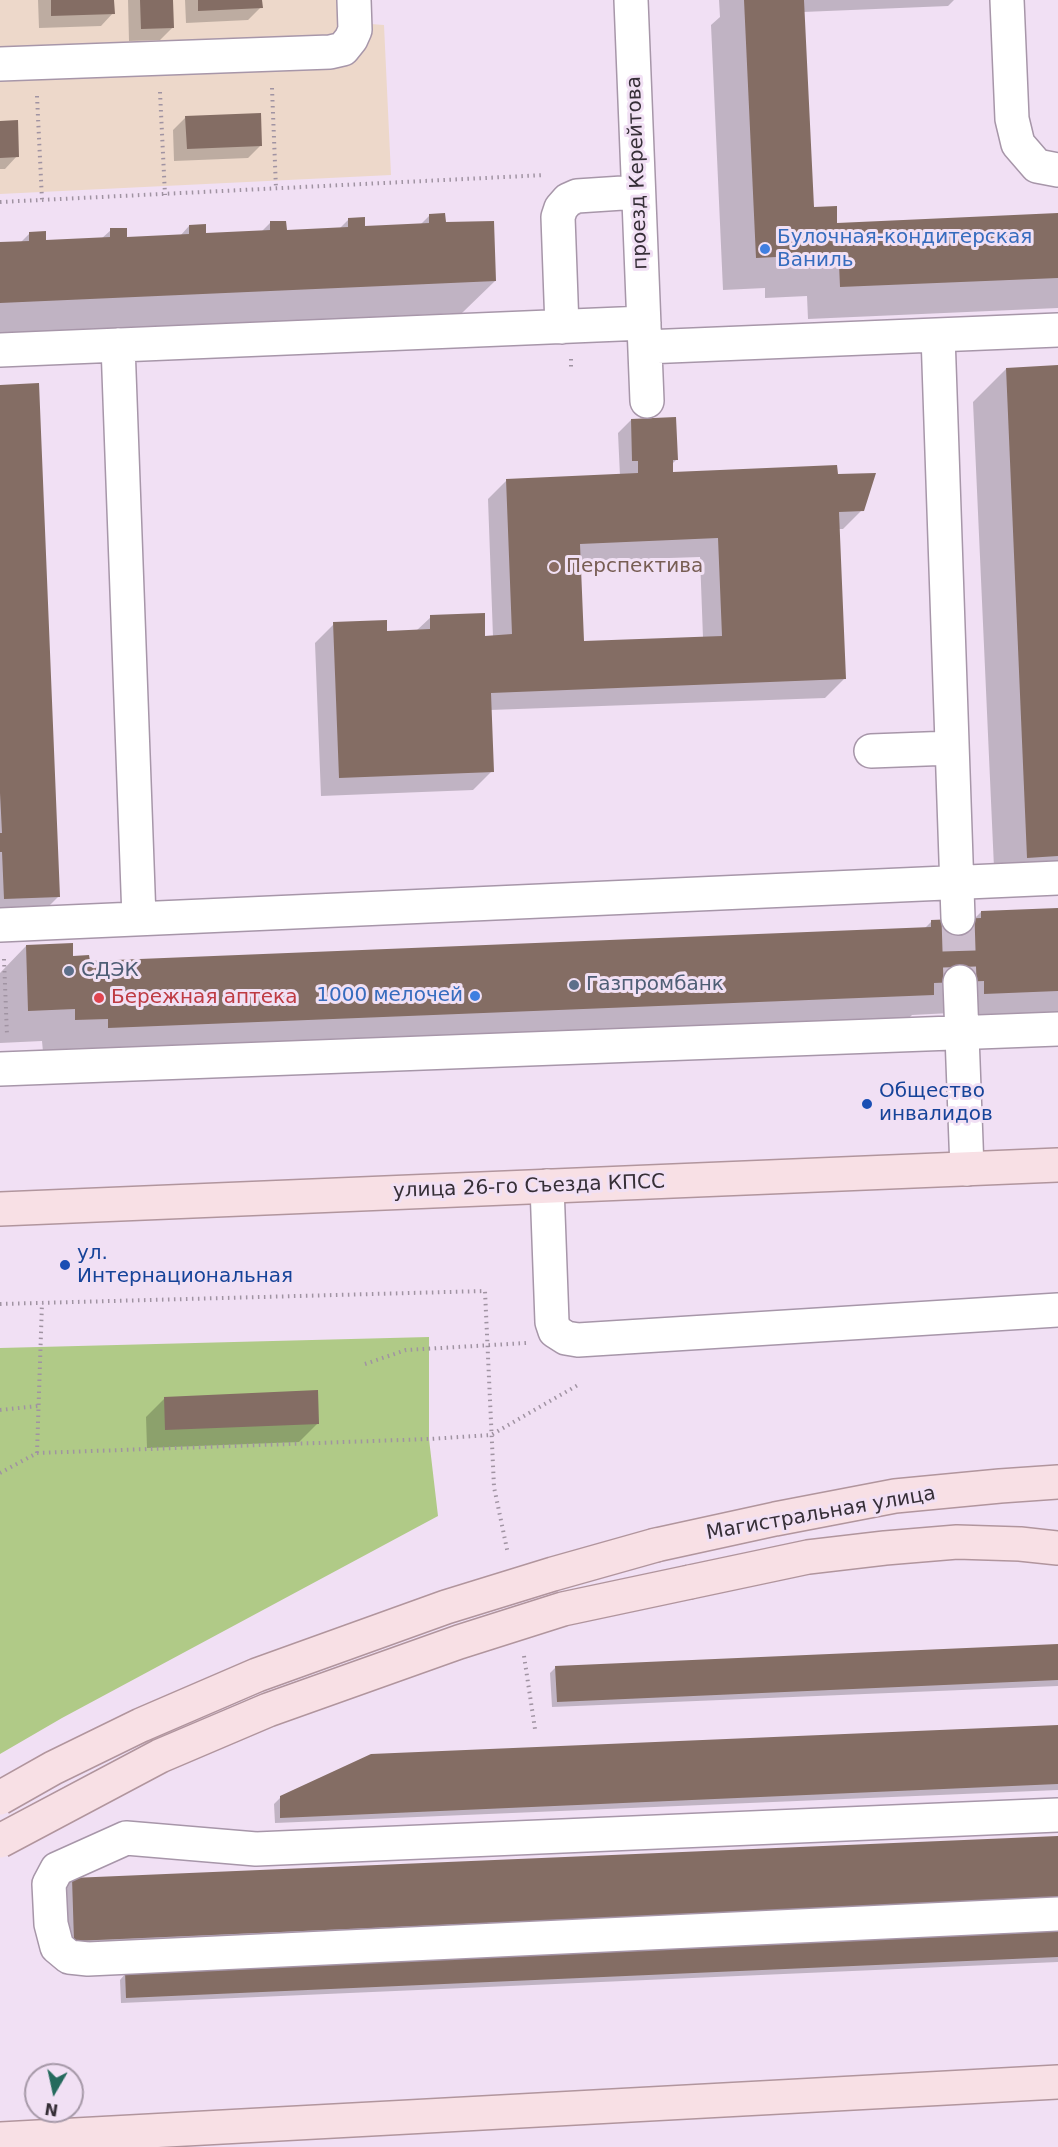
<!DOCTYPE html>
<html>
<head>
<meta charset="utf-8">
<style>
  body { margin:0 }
  #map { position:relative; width:1058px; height:2147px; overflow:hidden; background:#f1e0f4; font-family:"DejaVu Sans",sans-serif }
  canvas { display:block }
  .north { position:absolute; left:24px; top:2063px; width:60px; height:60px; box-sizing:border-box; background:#f1e0f4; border:2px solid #a699a8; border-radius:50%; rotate:189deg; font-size:16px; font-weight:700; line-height:24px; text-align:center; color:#362f37 }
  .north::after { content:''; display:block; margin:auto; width:21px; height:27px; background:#256a5d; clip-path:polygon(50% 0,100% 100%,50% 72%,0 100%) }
</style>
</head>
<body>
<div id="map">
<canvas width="1058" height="2147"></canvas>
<div class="north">N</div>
</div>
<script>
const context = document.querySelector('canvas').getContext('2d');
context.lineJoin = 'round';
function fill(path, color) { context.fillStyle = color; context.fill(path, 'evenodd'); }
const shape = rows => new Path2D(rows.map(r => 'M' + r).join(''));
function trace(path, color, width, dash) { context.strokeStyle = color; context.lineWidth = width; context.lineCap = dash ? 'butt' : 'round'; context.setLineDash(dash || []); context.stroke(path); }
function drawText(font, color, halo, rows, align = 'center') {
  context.font = font + ' "DejaVu Sans",sans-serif'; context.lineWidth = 6; context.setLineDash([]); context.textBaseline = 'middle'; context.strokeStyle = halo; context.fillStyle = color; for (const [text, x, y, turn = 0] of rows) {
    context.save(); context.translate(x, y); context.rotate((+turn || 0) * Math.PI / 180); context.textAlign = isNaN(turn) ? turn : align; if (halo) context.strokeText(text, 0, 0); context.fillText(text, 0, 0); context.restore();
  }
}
fill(shape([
  [0,0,370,0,371,24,384,25,391,175,0,194]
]), '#edd8ca');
fill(shape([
  [429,1337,429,1439,438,1516,62,1718,0,1754,0,1348]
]), '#b0ca87');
fill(shape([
  [38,0,113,0,113,13,101,26,39,28],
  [128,0,172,0,173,27,160,40,129,41],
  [185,0,261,0,261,7,248,20,186,23],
  [719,0,954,0,948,6,803,12,812,209,836,225,1058,215,1058,308,808,319,807,296,765,298,765,288,723,290,711,25,720,17],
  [186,117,261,145,248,158,174,161,173,130],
  [0,122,17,156,5,169,0,169],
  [429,216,444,224,495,281,462,313,0,334,0,244,20,243,30,233,45,242,101,239,111,230,126,238,180,236,189,226,205,235,261,232,270,223,285,231,339,229,349,219,364,227,420,225],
  [1058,367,1058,887,995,890,973,402,1006,369],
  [0,386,59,896,26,929,0,930],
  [631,420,677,459,671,465,668,474,836,476,862,510,843,529,838,529,844,679,825,698,490,710,492,771,473,790,321,796,315,643,334,624,386,633,416,631,431,617,484,637,493,637,488,499,507,480,620,476,618,433],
  [700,557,703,638,582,643,579,561],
  [1058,909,1058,1012,1048,1022,951,1013,912,1015,900,1027,43,1052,42,1041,0,1043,0,973,26,946,88,963,924,929,932,921,974,919,981,912],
  [165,1398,318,1423,299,1442,147,1448,146,1417],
  [1058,1646,1058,1686,552,1707,550,1673,556,1667],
  [1058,1726,1058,1790,275,1823,274,1804,280,1798],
  [1058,1837,1058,1904,69,1946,66,1886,72,1880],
  [1058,1933,1058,1962,121,2003,120,1980,126,1973]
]), '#0003');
fill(shape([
  [51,0,114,0,115,14,51,16],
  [140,0,173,0,174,28,141,29],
  [198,0,262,0,263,8,198,11],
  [744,0,804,0,814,207,837,206,837,223,1058,213,1058,278,840,287,839,264,798,266,797,256,756,258],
  [261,113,262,146,187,149,185,116],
  [18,120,19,157,0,158,0,121],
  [445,213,446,222,494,221,496,281,0,303,0,242,29,241,29,232,46,231,46,240,110,237,110,228,127,228,127,237,189,234,189,225,206,224,206,233,270,230,270,221,286,221,287,230,348,227,348,218,365,217,365,226,429,223,429,214],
  [1058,365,1058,856,1027,858,1006,368],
  [39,383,60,897,4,899,2,852,0,852,0,833,2,833,0,793,0,385],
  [676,417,678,460,673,460,673,472,837,465,838,474,876,473,864,511,839,512,846,679,491,693,494,772,339,778,333,622,387,620,387,631,430,629,430,615,485,613,485,636,512,634,506,479,638,473,638,461,632,461,631,419],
  [718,538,722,636,584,641,580,544],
  [1058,908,1058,991,984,994,984,981,934,983,934,995,108,1028,108,1019,75,1020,75,1009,28,1011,26,945,73,943,73,956,89,955,90,961,931,927,931,920,981,918,981,911],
  [318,1390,319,1424,165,1430,164,1397],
  [1058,1644,1058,1680,557,1702,555,1666],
  [1058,1725,1058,1784,280,1818,280,1796,371,1754],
  [1058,1836,1058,1898,74,1941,72,1878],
  [1058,1931,1058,1957,126,1998,125,1972]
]), '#846d64');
trace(shape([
  [958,918,960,982]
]), '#ccbdce', 33, [33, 16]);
const minor = shape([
  [631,0,647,401],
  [1007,0,1012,119,1018,144,1037,166,1058,170],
  [0,64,330,52,343,49,351,39,355,30,354,0],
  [562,327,558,217,561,208,568,200,577,196,638,192],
  [938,335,958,918],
  [118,345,139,918],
  [645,347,1058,330],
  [0,350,644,323],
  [871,751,952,748],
  [0,925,1058,878],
  [960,982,967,1169],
  [0,1069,1058,1029],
  [547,1186,552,1322,555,1331,566,1338,578,1340,1058,1310],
  [1058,1815,256,1849,126,1838,57,1869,49,1884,51,1924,57,1947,69,1957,88,1959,1058,1914]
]);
const major = shape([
  [0,1209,1058,1165],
  [656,1545,775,1519,895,1496,1000,1486,1058,1482],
  [690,1582,808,1557,885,1548,957,1542,1020,1544,1058,1548],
  [0,2139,1058,2082]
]);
trace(minor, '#a796a9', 36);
trace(major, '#b1959d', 36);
trace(shape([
  [272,88,276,189],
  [160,92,165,195],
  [37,96,42,200],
  [0,202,545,175],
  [571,359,571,370],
  [4,959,7,1035],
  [0,1304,485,1291,494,1487,508,1554],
  [365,1364,406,1350,526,1343],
  [0,1410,38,1406],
  [37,1453,42,1303],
  [0,1473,37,1453,429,1439,491,1435,578,1385],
  [524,1656,535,1729]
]), '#a093a2', 4, [1.5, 4.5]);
trace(minor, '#fff', 33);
trace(major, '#f8e0e5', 33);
const majorBridge = shape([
  [0,1798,53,1768,141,1725,257,1675,446,1607,553,1574,656,1545],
  [0,1841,160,1756,268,1710,459,1642,563,1609,690,1582]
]);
trace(majorBridge, '#b1959d', 36, []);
trace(majorBridge, '#f8e0e5', 33);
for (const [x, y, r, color] of [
  [765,249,6,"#3f7fe0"],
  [554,567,6,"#8d6e63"],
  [69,971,6,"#5c6f8a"],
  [574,985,6,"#5c6f8a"],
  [475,996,6,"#3f7fe0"],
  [99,998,6,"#e0444e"],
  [867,1104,6,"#1a4fb4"],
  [65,1265,6,"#1a4fb4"]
]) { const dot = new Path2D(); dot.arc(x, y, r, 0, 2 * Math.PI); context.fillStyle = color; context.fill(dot); trace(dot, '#f1e0f4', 2); }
drawText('20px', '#362f37', '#f1e0f4', [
  ["проезд Керейтова",638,173,-92],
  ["улица 26-го Съезда КПСС",529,1187,-2],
  ["Магистральная улица",821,1514,-10]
]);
drawText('20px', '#366cbe', '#f1e0f4', [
  ["Булочная-кондитерская",777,238],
  ["Ваниль",777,261],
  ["1000 мелочей",463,996,"right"]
], 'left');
drawText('20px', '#785e54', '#f1e0f4', [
  ["Перспектива",566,567]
], 'left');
drawText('20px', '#4e5e75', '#f1e0f4', [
  ["СДЭК",81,971],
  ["Газпромбанк",586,985]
], 'left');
drawText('20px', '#be3a42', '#f1e0f4', [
  ["Бережная аптека",111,998]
], 'left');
drawText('20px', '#164399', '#f1e0f4', [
  ["Общество",879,1092],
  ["инвалидов",879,1115],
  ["ул.",77,1254],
  ["Интернациональная",77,1277]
], 'left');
</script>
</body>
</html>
